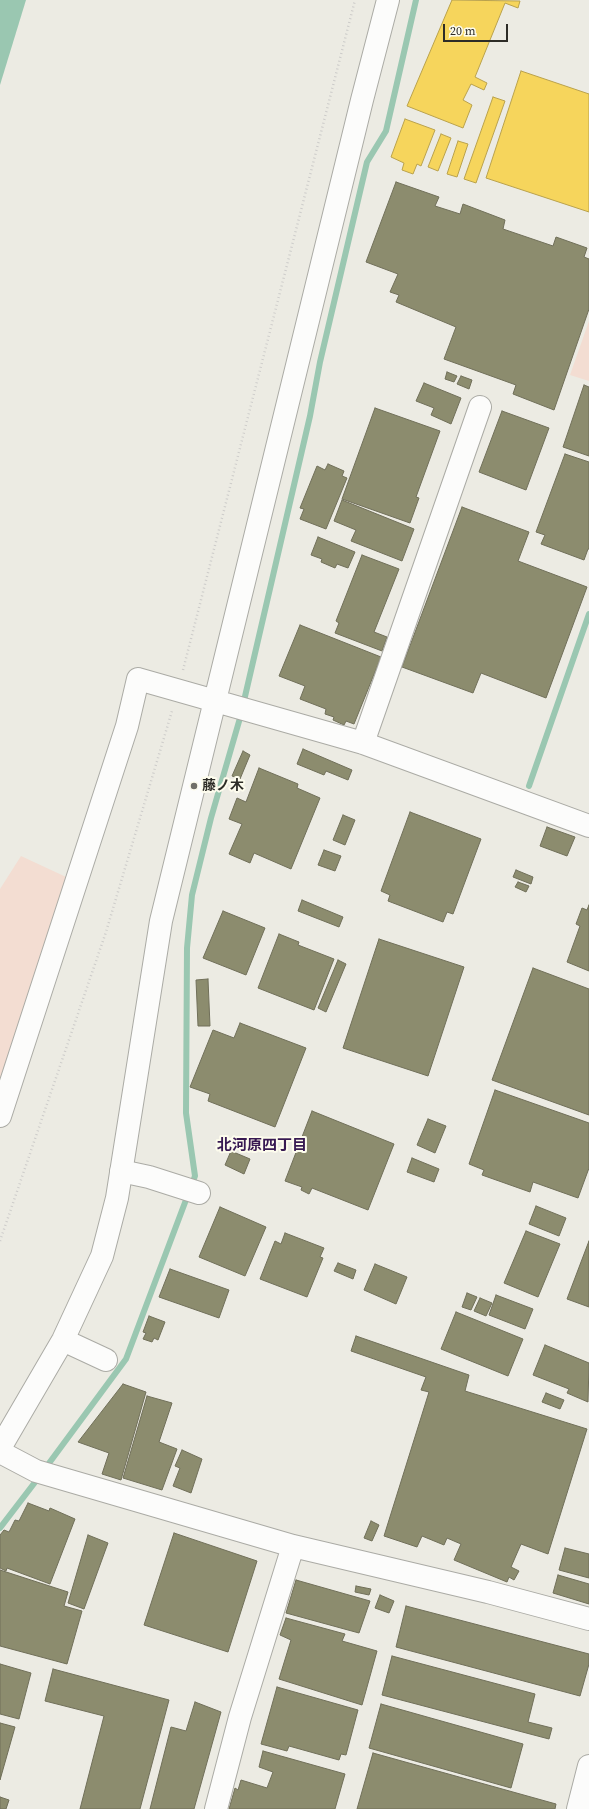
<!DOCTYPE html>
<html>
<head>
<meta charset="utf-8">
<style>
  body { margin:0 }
  #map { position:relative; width:589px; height:1809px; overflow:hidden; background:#ecebe3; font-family:"Source Serif 4",serif }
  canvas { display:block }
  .scale { position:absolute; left:443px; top:24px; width:65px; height:18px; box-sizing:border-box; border:2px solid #2d2c27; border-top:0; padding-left:5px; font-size:12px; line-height:14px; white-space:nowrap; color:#2d2c27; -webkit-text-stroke:3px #fdfced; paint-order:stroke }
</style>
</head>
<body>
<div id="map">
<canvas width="589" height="1809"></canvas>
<div class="scale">20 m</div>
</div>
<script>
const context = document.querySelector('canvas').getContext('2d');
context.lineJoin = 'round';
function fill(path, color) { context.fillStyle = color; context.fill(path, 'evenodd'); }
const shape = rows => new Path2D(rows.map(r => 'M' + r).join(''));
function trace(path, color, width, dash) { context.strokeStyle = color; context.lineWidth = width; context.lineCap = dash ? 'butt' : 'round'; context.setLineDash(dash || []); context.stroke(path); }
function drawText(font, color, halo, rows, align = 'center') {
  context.font = font + ' "Source Serif 4","Noto Sans JP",serif'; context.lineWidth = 4; context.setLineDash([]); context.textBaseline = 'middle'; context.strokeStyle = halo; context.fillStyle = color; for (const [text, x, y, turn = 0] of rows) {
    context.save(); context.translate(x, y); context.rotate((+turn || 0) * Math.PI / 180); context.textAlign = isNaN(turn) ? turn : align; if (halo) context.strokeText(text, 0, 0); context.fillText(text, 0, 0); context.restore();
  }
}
fill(shape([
  [589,321,589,381,570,375],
  [21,856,79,883,0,1104,0,889]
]), '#f3ddd2');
fill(shape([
  [0,0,26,0,0,85]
]), '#9ac7b1');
const homes = shape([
  [452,0,520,1,518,8,505,3,475,77,487,83,484,90,471,84,463,100,472,105,463,128,407,106,452,0],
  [521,71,589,94,589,212,486,178,521,71],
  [493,97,505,101,476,183,464,179,493,97],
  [405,119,435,130,421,166,417,164,413,174,402,170,404,163,391,157,405,119],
  [441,134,451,138,438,171,428,167,441,134],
  [458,141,468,144,457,177,447,174,458,141]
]);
fill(homes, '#f6d55c');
trace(homes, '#baa24c', 1);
const industry = shape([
  [396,182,439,197,435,206,460,214,463,204,505,220,503,229,553,246,556,237,587,248,584,257,589,259,589,309,554,410,513,394,516,385,444,359,456,327,396,302,399,295,390,292,398,274,366,262,396,182],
  [447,372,457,376,454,382,445,379,447,372],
  [461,376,472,380,469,389,457,384,461,376],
  [424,383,461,398,451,424,431,415,434,408,416,401,424,383],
  [584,385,589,387,589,456,563,447,584,385],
  [375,408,440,431,416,497,419,498,410,523,342,499,375,408],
  [502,411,549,428,526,490,479,472,502,411],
  [565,454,589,462,589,549,588,549,584,560,541,544,545,535,536,532,565,454],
  [328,464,344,471,342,476,347,478,326,529,300,519,304,509,300,508,317,466,325,470,328,464],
  [342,500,414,529,402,561,351,541,356,530,334,521,342,500],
  [462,507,529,532,518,561,587,587,546,698,481,673,473,693,402,667,462,507],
  [318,537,355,552,348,568,337,564,335,568,321,562,322,559,311,555,318,537],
  [362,555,399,569,374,632,387,637,382,651,335,633,339,623,336,621,362,555],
  [300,625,381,657,354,724,346,721,344,725,333,720,334,717,325,714,326,709,300,699,305,686,279,676,300,625],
  [303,749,352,770,348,780,326,771,324,775,297,764,303,749],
  [243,751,250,755,240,779,232,776,243,751],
  [259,768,298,784,297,788,320,798,291,869,254,853,250,863,229,854,242,824,229,819,237,798,246,802,259,768],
  [410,812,481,839,453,914,447,912,443,922,388,901,390,895,381,891,410,812],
  [343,815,355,820,345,845,333,840,343,815],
  [547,827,575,837,567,856,540,846,547,827],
  [324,850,341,856,335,871,318,865,324,850],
  [516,870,533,877,531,884,513,877,516,870],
  [518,882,529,886,526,892,515,887,518,882],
  [302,900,343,917,339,927,298,911,302,900],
  [589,905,589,971,567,962,580,926,576,924,582,908,587,910,589,905],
  [223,911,265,928,246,975,203,958,223,911],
  [279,934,299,942,298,945,334,959,314,1010,258,988,279,934],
  [379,939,464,967,428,1076,343,1048,379,939],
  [338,960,346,964,326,1012,318,1008,338,960],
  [533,968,589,989,589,1115,492,1080,533,968],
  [208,979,210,1026,198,1026,196,980,208,979],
  [240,1023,306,1048,275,1127,208,1101,210,1094,190,1087,213,1030,234,1038,240,1023],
  [495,1090,589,1123,589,1168,578,1198,533,1182,530,1192,482,1175,484,1170,469,1164,495,1090],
  [312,1111,394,1144,368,1210,312,1188,309,1194,301,1190,302,1187,285,1181,312,1111],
  [428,1119,446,1126,435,1153,417,1145,428,1119],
  [231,1151,250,1159,244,1174,225,1165,231,1151],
  [412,1158,439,1169,434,1182,407,1172,412,1158],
  [536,1206,566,1218,559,1236,529,1224,536,1206],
  [220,1207,266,1227,245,1276,199,1257,220,1207],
  [526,1231,560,1244,538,1297,504,1283,526,1231],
  [285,1233,324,1248,320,1257,323,1258,307,1297,260,1279,275,1241,281,1244,285,1233],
  [589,1241,589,1307,567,1299,589,1241],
  [338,1263,356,1270,353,1279,334,1271,338,1263],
  [375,1264,407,1277,396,1304,364,1290,375,1264],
  [170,1269,229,1290,219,1318,159,1297,170,1269],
  [467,1293,477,1297,471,1310,462,1307,467,1293],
  [496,1295,533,1309,525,1329,489,1315,496,1295],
  [480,1298,492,1303,486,1316,474,1311,480,1298],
  [456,1312,523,1339,508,1376,441,1349,456,1312],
  [149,1316,165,1322,158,1340,154,1338,152,1342,143,1339,146,1333,143,1332,149,1316],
  [356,1336,469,1375,465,1391,587,1429,548,1554,521,1544,511,1567,519,1571,514,1580,509,1577,507,1582,454,1560,461,1544,447,1538,444,1545,422,1536,417,1547,384,1536,429,1392,421,1390,426,1377,351,1351,356,1336],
  [545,1345,589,1363,588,1402,567,1393,569,1389,533,1375,545,1345],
  [123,1384,146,1392,121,1480,102,1474,109,1453,78,1442,123,1384],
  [546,1393,564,1400,560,1409,542,1402,546,1393],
  [147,1396,172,1403,159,1442,177,1449,162,1490,123,1478,147,1396],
  [182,1450,202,1459,191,1493,173,1486,180,1468,175,1466,182,1450],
  [28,1503,49,1511,50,1508,75,1519,50,1584,7,1568,6,1571,0,1568,0,1535,4,1530,9,1532,15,1520,19,1521,28,1503],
  [371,1521,379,1525,372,1541,364,1538,371,1521],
  [174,1533,257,1561,228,1652,144,1625,174,1533],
  [88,1535,108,1543,84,1609,68,1603,88,1535],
  [565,1548,589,1554,589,1578,559,1570,565,1548],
  [0,1570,68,1592,64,1606,82,1611,67,1664,0,1646,0,1570],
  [558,1575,589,1584,589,1604,553,1593,558,1575],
  [296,1580,370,1601,359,1633,286,1613,296,1580],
  [356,1586,371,1589,369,1595,355,1592,356,1586],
  [380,1595,394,1601,389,1613,375,1608,380,1595],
  [406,1606,589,1654,589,1664,580,1696,396,1647,406,1606],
  [286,1618,345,1634,342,1641,377,1651,362,1705,279,1679,291,1640,280,1635,286,1618],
  [392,1656,535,1694,528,1722,552,1728,549,1739,382,1695,392,1656],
  [0,1664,31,1673,19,1719,0,1714,0,1664],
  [53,1669,169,1700,140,1809,80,1809,104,1716,45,1701,53,1669],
  [277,1687,358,1710,346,1755,341,1754,339,1760,289,1746,287,1751,261,1744,277,1687],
  [195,1702,221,1712,194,1809,150,1809,171,1727,186,1731,195,1702],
  [381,1704,523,1744,511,1788,369,1748,381,1704],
  [0,1723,15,1727,0,1780,0,1723],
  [263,1751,345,1774,335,1809,229,1809,235,1788,238,1790,241,1780,267,1788,273,1772,259,1767,263,1751],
  [373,1753,556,1804,555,1809,357,1809,373,1753],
  [0,1797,9,1800,6,1809,0,1809,0,1797]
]);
fill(industry, '#8c8c6e');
trace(industry, '#706f59', 1);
trace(shape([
  [529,786,589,614],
  [44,1470,126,1359,195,1176,186,1113,187,948,192,895,211,818,240,718,310,416,320,362,367,162,386,131,416,0],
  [0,1528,39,1477]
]), '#9ac7b1', 6);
const minor = shape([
  [363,743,480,407],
  [0,1116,127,726,138,679,363,743,589,826],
  [121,1171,149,1177,199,1193],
  [63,1340,106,1360],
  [0,1448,63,1340,102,1256,117,1198,161,921,362,100,388,0],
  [0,1452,36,1471,293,1546,488,1592,589,1619],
  [216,1809,240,1717,293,1546],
  [578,1809,589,1766]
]);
trace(minor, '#ababa5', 24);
trace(shape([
  [183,670,355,0],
  [0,1241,106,932,172,711]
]), '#cdccca', 2.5, [1, 3]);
trace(minor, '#fcfcfb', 22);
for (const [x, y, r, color] of [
  [194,786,4,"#706f69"]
]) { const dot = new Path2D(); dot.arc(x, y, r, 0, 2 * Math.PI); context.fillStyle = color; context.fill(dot); trace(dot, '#fdfced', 1.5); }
drawText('bold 14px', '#2d2c27', '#fdfced', [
  ["藤ノ木",202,786]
], 'left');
drawText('bold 15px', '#371952', '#fdfced', [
  ["北河原四丁目",262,1146]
]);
</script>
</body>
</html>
